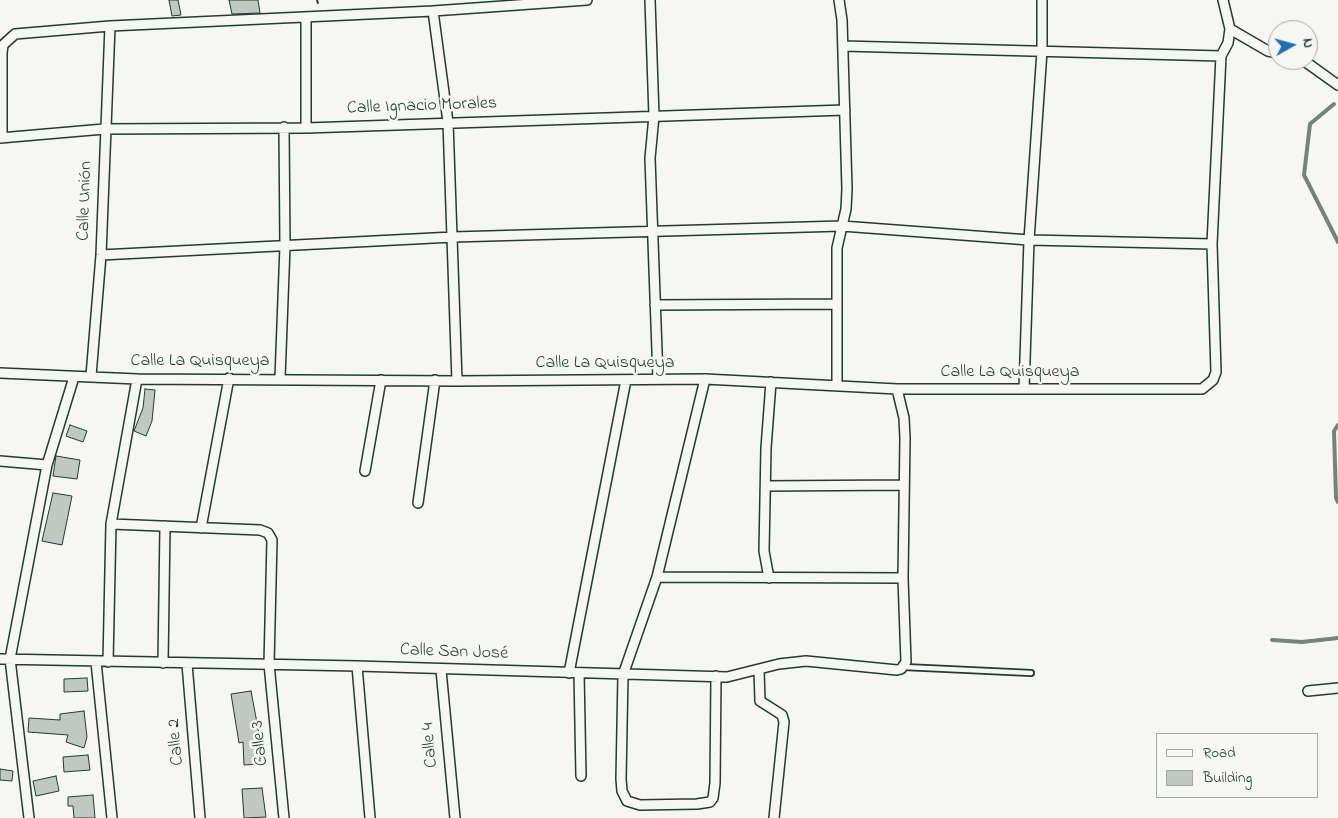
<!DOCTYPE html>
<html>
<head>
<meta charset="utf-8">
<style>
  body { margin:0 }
  #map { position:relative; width:1338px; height:818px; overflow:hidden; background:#f6f6f2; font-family:"Indie Flower",sans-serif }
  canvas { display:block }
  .legend { position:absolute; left:1156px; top:733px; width:162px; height:65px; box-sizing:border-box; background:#f6f6f2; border:1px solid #a0aca6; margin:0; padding:6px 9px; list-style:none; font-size:15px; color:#1f3d34 }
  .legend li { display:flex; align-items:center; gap:10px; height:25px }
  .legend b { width:25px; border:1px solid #a0aca6 }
  .north { position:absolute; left:1268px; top:20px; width:50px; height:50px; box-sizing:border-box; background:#f6f6f2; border:1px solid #a0aca6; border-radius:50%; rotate:83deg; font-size:14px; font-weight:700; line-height:20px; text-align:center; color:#1f3d34 }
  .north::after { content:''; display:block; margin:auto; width:18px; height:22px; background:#1f6fb2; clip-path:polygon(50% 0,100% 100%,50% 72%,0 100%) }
</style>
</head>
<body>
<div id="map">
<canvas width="1338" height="818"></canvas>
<ul class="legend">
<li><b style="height:6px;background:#f6f6f2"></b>Road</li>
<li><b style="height:14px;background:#c1c8c3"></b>Building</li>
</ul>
<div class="north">N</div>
</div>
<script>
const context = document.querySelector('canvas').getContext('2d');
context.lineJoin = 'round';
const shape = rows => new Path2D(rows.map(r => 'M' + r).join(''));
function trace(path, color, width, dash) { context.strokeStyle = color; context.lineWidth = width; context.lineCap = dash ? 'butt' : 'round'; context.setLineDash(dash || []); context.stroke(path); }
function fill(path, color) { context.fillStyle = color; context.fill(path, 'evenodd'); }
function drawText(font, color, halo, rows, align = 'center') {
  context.font = font + ' "Indie Flower",sans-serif'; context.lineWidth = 5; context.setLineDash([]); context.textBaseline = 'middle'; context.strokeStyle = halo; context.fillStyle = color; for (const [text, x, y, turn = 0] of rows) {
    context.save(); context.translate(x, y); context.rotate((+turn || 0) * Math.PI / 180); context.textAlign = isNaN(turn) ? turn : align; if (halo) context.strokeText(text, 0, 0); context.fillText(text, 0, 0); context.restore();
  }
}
trace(shape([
  [1334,104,1310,124,1304,175,1338,242],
  [1338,425,1334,431,1336,498,1338,502],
  [1272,640,1302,642,1338,638]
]), '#72847d', 4);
const building = shape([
  [169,0,178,0,181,15,172,16,169,0],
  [229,0,258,0,260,13,232,14,229,0],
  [145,389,155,390,152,421,146,436,134,431,143,408,145,389],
  [70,425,87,431,83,442,66,436,70,425],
  [56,456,80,460,77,479,53,476,56,456],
  [53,493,72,496,62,545,42,541,53,493],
  [87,678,88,691,64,692,64,679,87,678],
  [251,691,260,739,260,764,244,765,243,742,239,743,231,694,251,691],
  [84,711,87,737,84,748,66,742,68,735,28,732,29,718,60,720,60,714,84,711],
  [88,755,90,770,64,772,63,757,88,755],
  [0,769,13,771,12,781,0,780,0,769],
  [56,776,59,791,36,796,33,781,56,776],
  [262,788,266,817,244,818,242,789,262,788],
  [93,795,95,818,74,818,73,806,68,806,68,797,93,795]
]);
fill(building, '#c1c8c3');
trace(building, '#1f3d34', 1);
const lane = shape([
  [904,667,1031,673]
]);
const street = shape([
  [650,0,654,116,650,158,658,379],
  [433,11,448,122,457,381],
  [306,17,306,128],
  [1230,29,1268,51,1278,53],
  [843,46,1221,56],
  [1303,60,1338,85],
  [0,138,104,129,306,128,845,110],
  [2,138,2,53,3,45,15,34,110,26,433,11,587,0],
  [101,255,453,237,842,226,1029,240,1212,244],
  [655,305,836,304],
  [0,373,137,379,457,381,705,379,897,389,1202,389,1213,380,1216,372,1212,244,1221,56,1228,43,1230,29,1223,0],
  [91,376,101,255,110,26],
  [280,378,285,246,284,127],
  [705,379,657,577,623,675,621,779,622,791,627,801,640,805,697,804,710,802,713,798,715,783,716,676],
  [837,386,837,248,846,209,847,189,842,20,839,0],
  [1024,389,1029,240,1042,51,1042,0],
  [0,461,47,465],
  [365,471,381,380],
  [766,486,904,485],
  [418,503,435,380],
  [111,524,260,530,268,533,272,540,269,664,284,818],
  [201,528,229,378],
  [657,577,903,578,905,438,904,418,897,389],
  [769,578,764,551,766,448,771,382],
  [0,659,357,666,727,677,779,664,806,661,897,670,901,669,906,662,903,578],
  [96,662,112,818],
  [108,662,111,524,137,379],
  [163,663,165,526],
  [187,664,200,818],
  [357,666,370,818],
  [441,670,455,818],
  [759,670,760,701,782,715,784,722,774,818],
  [569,673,626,380],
  [579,673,581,776],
  [1308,691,1338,688],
  [29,818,10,659,47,465,74,377]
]);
trace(lane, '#1f3d34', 8);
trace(street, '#1f3d34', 12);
trace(shape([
  [317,0,319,7]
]), '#1f3d34', 2, [4, 4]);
trace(lane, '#f6f6f2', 4.5);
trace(street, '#f6f6f2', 9);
drawText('18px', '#1f3d34', '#f6f6f2', [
  ["Calle Ignacio Morales",422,107,-2],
  ["Calle Unión",86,201,-88],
  ["Calle La Quisqueya",200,362],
  ["Calle La Quisqueya",605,364],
  ["Calle La Quisqueya",1010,373],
  ["Calle San José",454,653,2],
  ["Calle 2",177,742,-95],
  ["Calle 3",261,743,-96],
  ["Calle 4",431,745,-95]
]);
</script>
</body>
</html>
